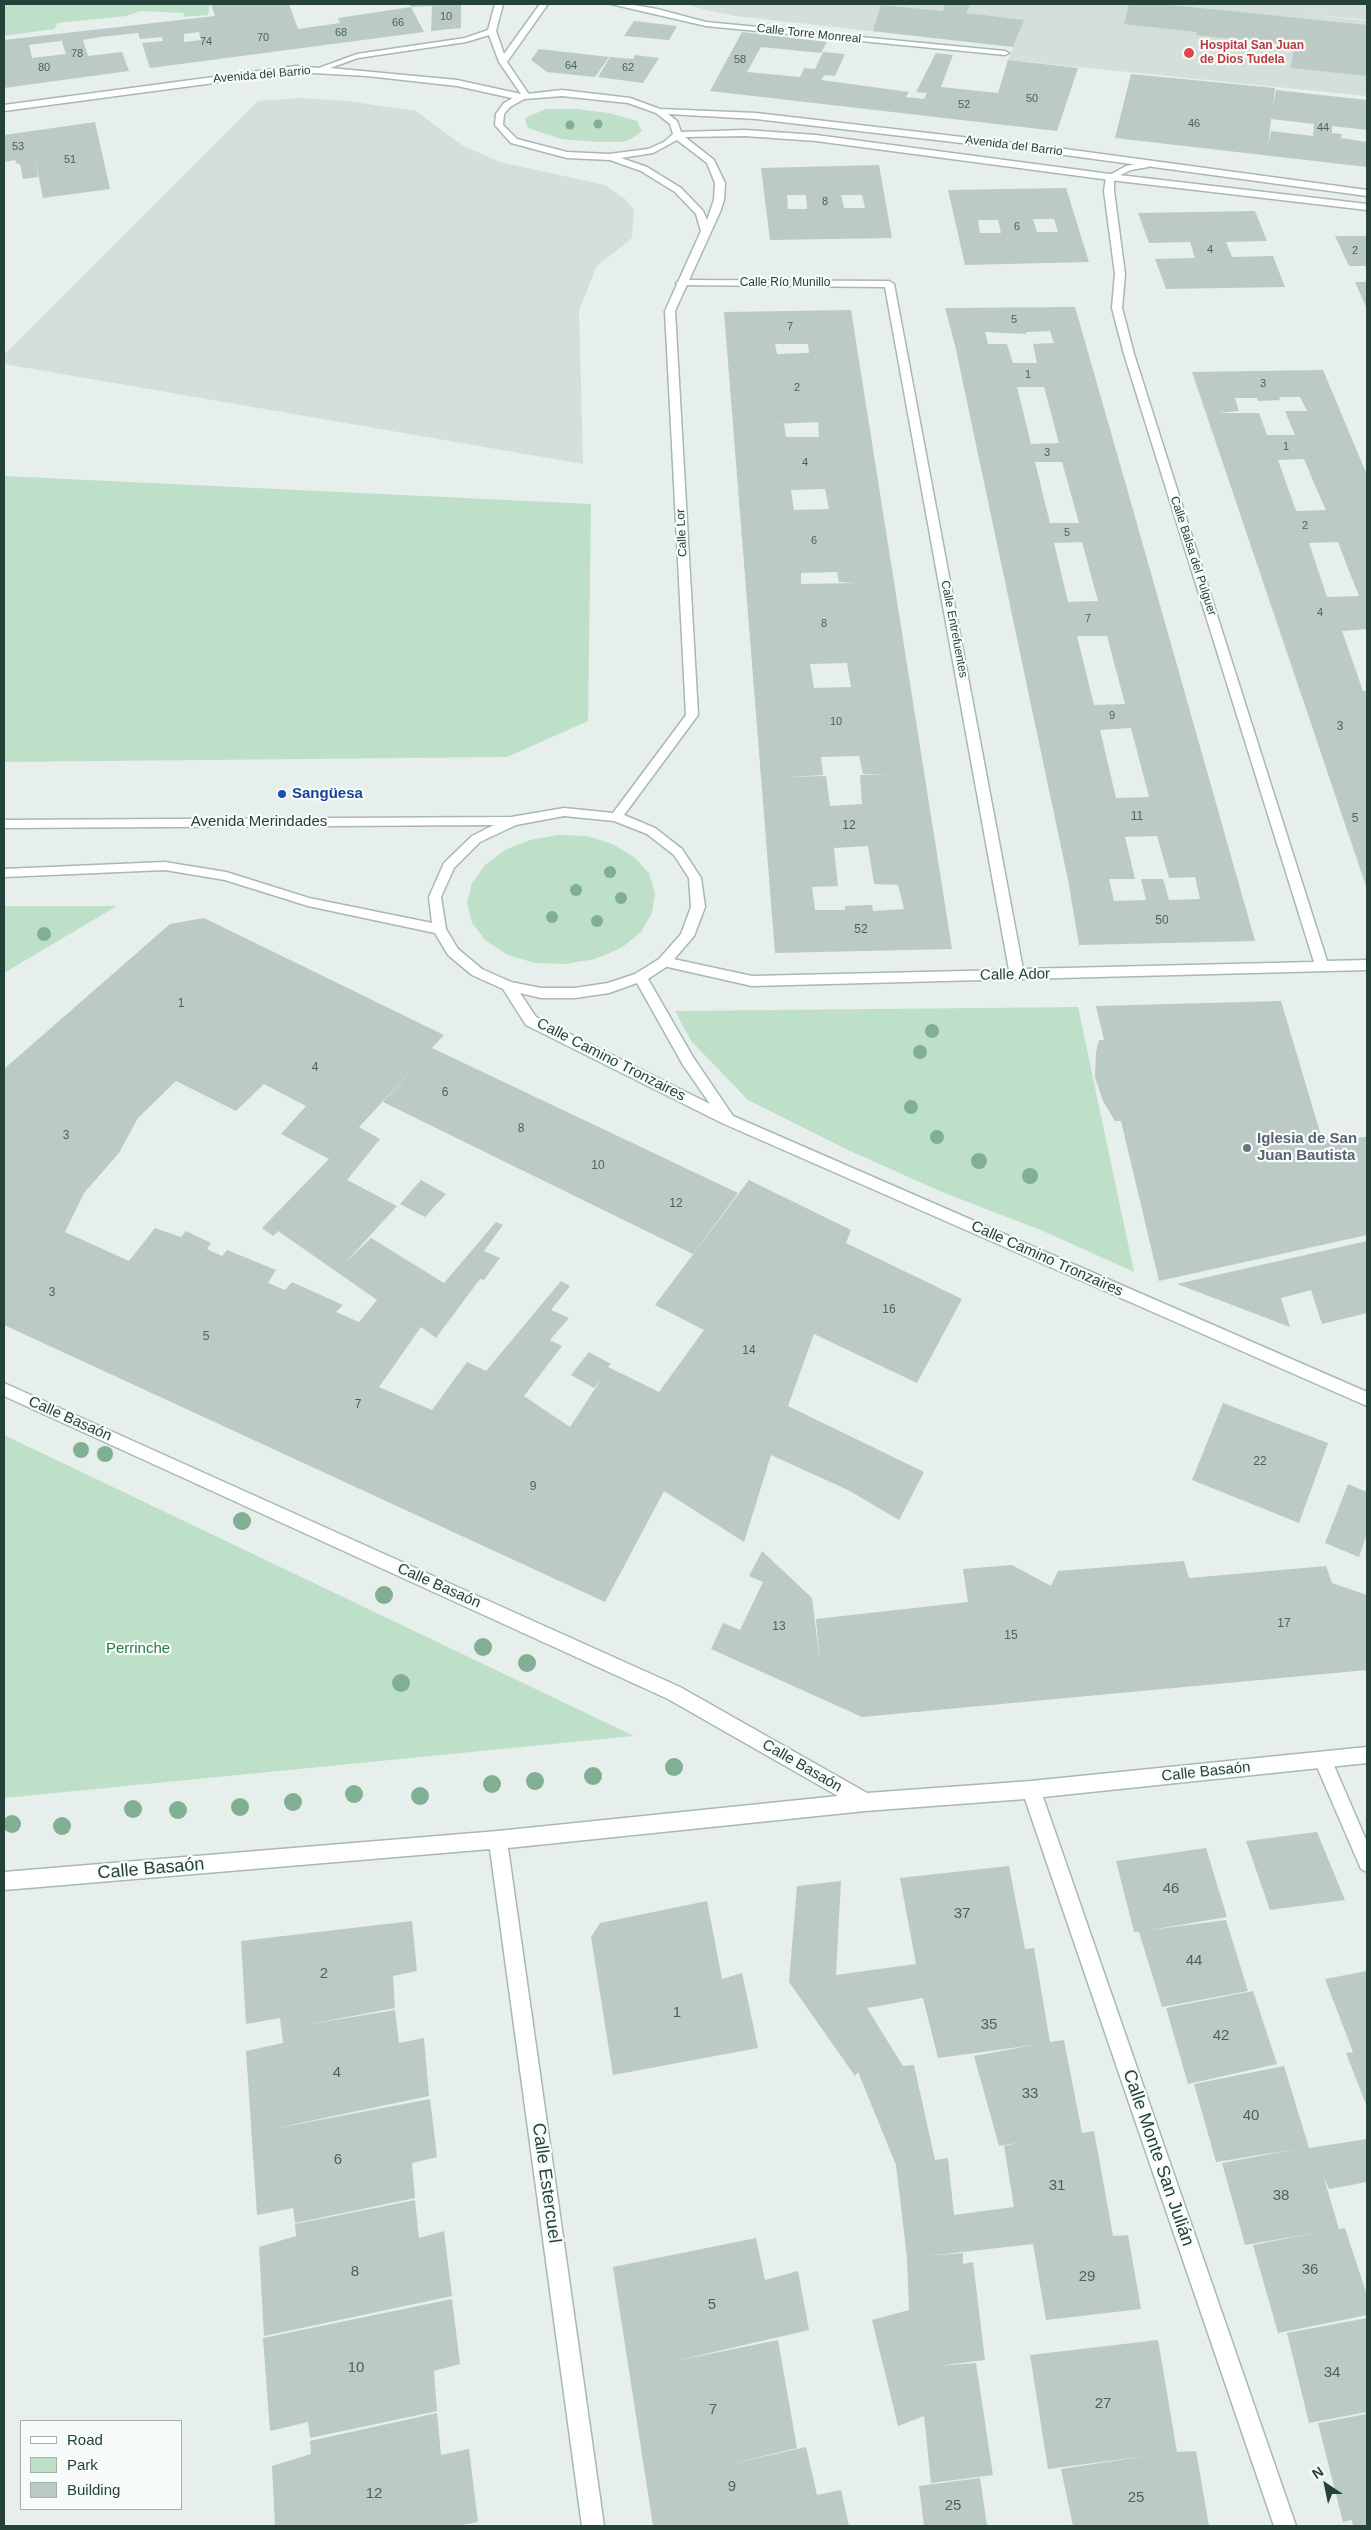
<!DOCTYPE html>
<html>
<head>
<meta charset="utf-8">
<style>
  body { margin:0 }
  #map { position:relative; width:1371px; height:2530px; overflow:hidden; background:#e6efeb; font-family:Helvetica,sans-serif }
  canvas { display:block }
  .frame { position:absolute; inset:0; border:5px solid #24423a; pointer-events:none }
  .legend { position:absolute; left:20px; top:2420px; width:162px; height:90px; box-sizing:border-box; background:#f7fbf9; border:1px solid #a3b1ad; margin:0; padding:6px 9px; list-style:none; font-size:15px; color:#24423a }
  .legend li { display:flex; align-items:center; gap:10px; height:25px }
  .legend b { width:25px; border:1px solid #a3b1ad }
  .north { position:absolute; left:1301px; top:2460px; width:50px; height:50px; -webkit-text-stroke:4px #f7fbf9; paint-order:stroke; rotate:326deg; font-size:14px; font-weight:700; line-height:20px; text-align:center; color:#24423a }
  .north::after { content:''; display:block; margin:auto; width:18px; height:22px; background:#24423a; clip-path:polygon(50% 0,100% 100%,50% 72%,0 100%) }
</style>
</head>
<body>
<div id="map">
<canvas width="1371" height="2530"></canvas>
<div class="frame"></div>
<ul class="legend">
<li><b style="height:6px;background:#fff"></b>Road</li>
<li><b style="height:14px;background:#bfe0c8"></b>Park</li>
<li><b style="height:14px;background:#bbcac4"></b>Building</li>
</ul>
<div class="north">N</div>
</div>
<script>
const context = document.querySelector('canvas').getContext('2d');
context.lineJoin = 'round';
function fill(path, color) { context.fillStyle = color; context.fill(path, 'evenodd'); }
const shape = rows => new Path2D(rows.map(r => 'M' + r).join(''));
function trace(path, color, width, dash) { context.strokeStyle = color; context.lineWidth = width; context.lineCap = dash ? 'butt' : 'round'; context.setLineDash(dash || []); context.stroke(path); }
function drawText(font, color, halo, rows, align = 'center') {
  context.font = font + ' Helvetica,sans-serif'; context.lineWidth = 4.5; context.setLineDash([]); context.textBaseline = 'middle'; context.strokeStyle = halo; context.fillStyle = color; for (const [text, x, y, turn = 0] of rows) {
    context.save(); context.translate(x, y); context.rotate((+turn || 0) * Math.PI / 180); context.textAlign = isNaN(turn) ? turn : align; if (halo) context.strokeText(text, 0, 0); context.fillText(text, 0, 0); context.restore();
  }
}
fill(shape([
  [686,4,1367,4,1367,20,1298,13,1367,21,1367,96,1008,60,1013,47,736,16,706,10],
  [300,98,347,101,416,111,462,145,500,162,605,185,625,199,634,210,632,238,597,266,579,310,583,464,4,364,4,355,258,101]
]), '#d4dfda');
fill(shape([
  [4,4,210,4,208,15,183,17,184,13,141,11,126,16,58,23,54,29,4,36],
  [546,109,576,109,609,113,637,121,642,131,631,139,622,142,596,142,562,139,528,128,525,120,527,117],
  [4,476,591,504,588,721,507,757,4,762],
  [558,835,587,836,612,844,634,857,649,873,655,893,652,913,641,932,621,948,595,959,565,964,535,963,508,955,486,941,472,923,467,903,472,883,485,865,505,850,530,840],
  [4,906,117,906,4,973],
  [1078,1007,1134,1272,1043,1231,942,1192,848,1150,748,1100,691,1041,675,1011],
  [4,1435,634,1736,4,1798]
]), '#bfe0c8');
fill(shape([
  [211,4,289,4,298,29,340,23,338,18,411,7,409,4,461,4,461,28,431,31,432,6,411,7,424,32,150,68,142,43,163,41,162,37,140,39,138,33,100,37,83,40,88,56,122,52,129,71,4,88,4,40,215,16],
  [199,32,201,40,184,42,184,34],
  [60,36,66,54,32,58,29,45,61,41],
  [945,4,970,4,966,13,1024,20,1013,47,873,31,881,5,943,11],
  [1129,4,1161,4,1367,25,1367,76,1291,68,1294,46,1196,35,1197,32,1124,24],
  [634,21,677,26,669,40,624,36],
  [742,32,827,42,821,53,761,47,747,72,800,77,804,68,815,69,823,52,845,54,835,76,825,75,821,80,909,92,906,97,924,99,927,93,916,92,936,53,953,55,941,87,998,93,1008,60,1078,68,1057,131,710,91],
  [539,49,609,57,595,77,547,72,531,60],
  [635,55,659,58,643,83,598,77,610,57,633,59],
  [1131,74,1275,88,1273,108,1276,90,1367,100,1367,130,1332,126,1332,133,1342,134,1341,138,1367,142,1367,167,1115,138],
  [1271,119,1314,124,1313,136,1271,131,1268,148],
  [95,122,110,189,43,198,35,158,38,177,23,179,20,164,17,164,15,160,4,162,4,135],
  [879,165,892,238,770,240,761,168],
  [787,195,806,195,807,209,788,209],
  [841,195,862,195,865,208,844,208],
  [1066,188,1089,262,965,265,948,190],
  [1033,219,1054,219,1058,232,1037,232],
  [978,220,998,220,1001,233,980,233],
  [1255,211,1267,241,1226,242,1232,257,1273,256,1285,287,1166,289,1155,259,1195,258,1190,242,1149,243,1138,213],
  [1335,236,1367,236,1367,266,1349,266],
  [1355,282,1367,282,1367,309],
  [1075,307,1128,492,1255,941,1079,945,1068,880,955,345,945,308],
  [1050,331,1054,343,1033,344,1037,363,1013,363,1007,344,988,344,985,332,1026,334,1026,332],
  [1017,387,1044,387,1059,443,1031,444],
  [1035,462,1062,462,1079,523,1050,523],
  [1082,542,1098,601,1068,602,1054,543],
  [1077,636,1107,636,1125,704,1094,705],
  [1131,728,1149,797,1116,798,1100,730],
  [1157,836,1169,878,1195,877,1200,899,1169,900,1163,879,1141,879,1146,900,1114,901,1109,879,1135,879,1125,837],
  [851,310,952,949,775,953,724,312],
  [775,344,808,344,809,353,777,354],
  [818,422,819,437,786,437,784,424,777,424],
  [825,489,829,509,794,510,791,490],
  [837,572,839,582,858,583,801,584,801,573],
  [847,663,851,687,814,688,810,664],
  [859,756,863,774,889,774,860,775,862,804,830,806,826,776,787,777,823,775,821,757],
  [868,846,874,884,898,885,904,909,873,911,872,905,845,906,845,910,815,910,812,887,838,886,834,848],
  [1323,370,1367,475,1367,629,1342,631,1363,691,1367,691,1367,889,1192,372],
  [1279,397,1300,397,1307,411,1285,411,1295,435,1267,435,1259,413,1218,413,1239,411,1235,398,1257,398,1258,401,1280,400],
  [1304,459,1316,488,1326,510,1296,511,1278,460],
  [1338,542,1349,571,1359,596,1327,597,1309,543],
  [204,918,444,1035,432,1048,738,1193,693,1254,383,1102,428,1053,359,1127,380,1139,347,1180,397,1206,345,1263,371,1238,444,1283,496,1222,503,1225,484,1251,500,1258,484,1280,480,1279,436,1338,421,1327,379,1387,432,1410,467,1362,486,1371,561,1281,570,1286,551,1310,569,1318,550,1340,562,1346,524,1396,503,1382,570,1427,602,1378,594,1388,571,1375,589,1352,611,1364,608,1367,659,1392,704,1330,655,1305,749,1180,851,1230,846,1243,962,1299,917,1383,814,1334,788,1406,924,1472,899,1520,848,1490,771,1455,744,1542,664,1491,605,1602,4,1325,4,1069,170,924],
  [176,1081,236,1111,264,1084,306,1106,281,1134,329,1159,262,1228,273,1236,278,1231,377,1300,359,1322,336,1312,343,1305,292,1282,285,1290,268,1283,276,1270,227,1250,222,1256,207,1249,211,1243,186,1231,181,1237,155,1228,129,1261,65,1232,84,1193,119,1153,138,1118],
  [1281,1001,1322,1139,1367,1137,1367,1235,1159,1281,1121,1121,1115,1121,1103,1101,1095,1077,1096,1052,1099,1040,1104,1040,1096,1006],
  [421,1180,446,1194,425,1217,400,1204],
  [1367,1241,1367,1313,1322,1324,1311,1290,1281,1298,1290,1327,1177,1284],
  [1223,1403,1328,1443,1299,1523,1192,1480],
  [1348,1484,1367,1492,1367,1533,1359,1557,1325,1543],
  [762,1551,812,1598,820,1663,816,1619,968,1602,963,1569,1012,1565,1051,1586,1058,1571,1184,1561,1189,1578,1326,1566,1332,1583,1367,1595,1367,1670,862,1717,711,1649,723,1623,740,1630,763,1582,749,1576],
  [1317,1832,1345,1900,1270,1910,1246,1841],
  [1206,1848,1227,1917,1150,1930,1226,1920,1248,1991,1162,2007,1139,1932,1134,1932,1116,1861],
  [1009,1866,1025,1949,1034,1948,1050,2042,1064,2040,1082,2133,1094,2131,1113,2236,1128,2235,1141,2309,1046,2320,1033,2244,927,2256,963,2253,963,2264,973,2262,985,2360,937,2366,976,2363,993,2475,931,2483,924,2416,898,2426,872,2320,909,2310,907,2258,896,2165,858,2072,855,2076,789,1982,797,1886,841,1881,836,1975,916,1964,900,1878],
  [923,1998,938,2058,1034,2045,974,2056,999,2146,1017,2143,1004,2146,1014,2207,954,2215,948,2158,935,2160,914,2065,903,2066,867,2008],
  [707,1901,722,1979,742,1973,758,2048,613,2075,591,1937,600,1923],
  [412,1921,417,1971,393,1976,395,2008,305,2025,395,2010,399,2043,424,2038,429,2096,267,2130,430,2099,437,2157,412,2163,415,2198,295,2223,293,2208,257,2215,246,2051,283,2043,280,2018,246,2024,241,1941],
  [1367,1971,1367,2107,1346,2053,1353,2052,1325,1979],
  [1253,1991,1277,2064,1188,2084,1166,2008],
  [1284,2066,1309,2148,1367,2139,1367,2182,1329,2189,1323,2175,1339,2229,1345,2228,1367,2295,1367,2315,1278,2333,1253,2245,1315,2233,1245,2245,1222,2163,1297,2149,1216,2162,1194,2084],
  [415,2200,419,2238,444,2231,452,2296,264,2336,259,2247,296,2236,295,2224],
  [756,2238,765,2280,798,2271,809,2330,675,2361,778,2340,797,2448,727,2465,806,2447,817,2495,841,2490,849,2526,653,2526,613,2267],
  [452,2299,460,2364,434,2371,437,2411,310,2438,308,2422,270,2431,263,2338],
  [1367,2318,1367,2412,1309,2423,1287,2333],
  [1158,2340,1177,2452,1196,2451,1209,2526,1073,2526,1061,2469,1146,2456,1048,2469,1030,2355],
  [437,2413,441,2455,469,2449,478,2522,457,2526,275,2526,272,2466,311,2454,310,2441],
  [1367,2414,1367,2526,1353,2526,1352,2520,1343,2522,1318,2423],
  [980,2478,987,2526,924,2526,919,2486]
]), '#bbcac4');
const service = shape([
  [611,4,628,4,657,9,706,22,1005,51,1009,53,1005,55,706,26,611,4],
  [1323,1752,1329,1754,1367,1842,1367,1872,1361,1869,1314,1760,1317,1754,1323,1752]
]);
const minor = shape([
  [495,4,503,4,496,31,504,54,540,4,548,4,507,62,530,96,529,98,521,100,457,86,367,76,296,72,4,111,4,105,296,66,319,68,357,54,465,38,488,30,495,4],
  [489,35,499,62,521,94,457,80,330,68,358,58,466,42,489,35],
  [1145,162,1149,165,1148,167,1131,170,1114,178,1114,191,1125,274,1122,308,1134,354,1327,961,1367,960,1367,970,752,986,659,965,657,962,664,957,752,976,1009,970,885,287,678,285,676,283,681,280,889,281,894,284,1023,969,1314,962,1124,354,1112,308,1115,274,1104,191,1106,177,1126,166,1145,162],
  [4,1383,680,1687,867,1793,1031,1781,1367,1747,1367,1763,1043,1797,1296,2526,1274,2526,1025,1799,865,1811,508,1848,604,2526,582,2526,490,1849,4,1890,4,1872,498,1831,838,1796,668,1699,4,1396,4,1383]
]);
const tertiary = shape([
  [562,90,630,98,660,109,756,113,1065,149,1367,190,1367,196,1065,155,756,119,668,114,677,121,681,132,745,130,816,135,1110,174,1367,204,1367,210,1110,180,816,141,745,136,685,137,714,160,725,183,724,200,720,212,675,311,698,715,624,815,655,828,682,849,701,878,705,907,694,936,669,965,648,979,693,1057,733,1116,1367,1392,1367,1406,722,1123,526,1025,503,989,472,975,448,955,435,933,308,906,225,880,165,870,4,877,4,869,165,862,226,872,309,898,432,923,429,897,444,863,472,836,494,825,4,828,4,820,511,817,564,808,613,813,686,715,665,311,701,231,696,214,675,192,641,171,610,160,567,158,511,143,495,125,496,114,504,103,518,95,562,90],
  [562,96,628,103,656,113,670,124,673,134,664,142,648,149,609,154,567,152,517,139,503,125,504,114,510,107,524,99,562,96],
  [677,140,707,163,715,183,714,200,707,220,703,211,681,188,647,167,621,158,653,153,677,140],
  [564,816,614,821,647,834,674,855,689,878,691,907,681,934,659,959,635,974,608,983,575,988,541,988,511,982,482,969,458,949,446,929,441,897,454,868,480,842,516,825,564,816],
  [637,983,683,1065,710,1104,536,1017,520,993,541,998,575,998,609,993,637,983]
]);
trace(service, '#a8b8b2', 3);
trace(minor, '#a8b8b2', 3);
trace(tertiary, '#a8b8b2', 3);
fill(service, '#fff');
fill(minor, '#fff');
fill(tertiary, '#fff');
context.fillStyle = '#80af93';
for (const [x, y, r] of [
  [598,124,4.5],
  [570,125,4.5],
  [610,872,6],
  [576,890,6],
  [621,898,6],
  [552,917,6],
  [597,921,6],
  [44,934,7],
  [932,1031,7],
  [920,1052,7],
  [911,1107,7],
  [937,1137,7],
  [979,1161,8],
  [1030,1176,8],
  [81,1450,8],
  [105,1454,8],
  [242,1521,9],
  [384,1595,9],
  [483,1647,9],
  [527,1663,9],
  [401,1683,9],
  [674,1767,9],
  [593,1776,9],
  [535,1781,9],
  [492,1784,9],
  [354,1794,9],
  [420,1796,9],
  [293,1802,9],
  [240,1807,9],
  [133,1809,9],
  [178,1810,9],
  [12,1824,9],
  [62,1826,9]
]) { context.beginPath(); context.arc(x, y, r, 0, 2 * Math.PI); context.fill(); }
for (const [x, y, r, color] of [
  [1189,53,6,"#e0444e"],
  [282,794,5,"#1a4fb4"],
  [1247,1148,5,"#6b7280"]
]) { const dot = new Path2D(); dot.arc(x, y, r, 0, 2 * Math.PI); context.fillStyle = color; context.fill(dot); trace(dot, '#f7fbf9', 2); }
drawText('11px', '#4a645c', null, [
  ["10",446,17],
  ["66",398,23],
  ["68",341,33],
  ["70",263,38],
  ["74",206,42],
  ["78",77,54],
  ["58",740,60],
  ["64",571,66],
  ["80",44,68],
  ["62",628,68],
  ["50",1032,99],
  ["52",964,105],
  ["46",1194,124],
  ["44",1323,128],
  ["53",18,147],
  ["51",70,160],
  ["8",825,202],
  ["6",1017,227],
  ["4",1210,250],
  ["2",1355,251],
  ["5",1014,320],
  ["7",790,327],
  ["1",1028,375],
  ["3",1263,384],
  ["2",797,388],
  ["1",1286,447],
  ["3",1047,453],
  ["4",805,463],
  ["2",1305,526],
  ["5",1067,533],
  ["6",814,541],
  ["4",1320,613],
  ["7",1088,619],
  ["8",824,624],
  ["9",1112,716],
  ["10",836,722]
]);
drawText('12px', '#24423a', '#f7fbf9', [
  ["Calle Torre Monreal",809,34,6],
  ["Avenida del Barrio",262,75,-5],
  ["Avenida del Barrio",1014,146,7],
  ["Calle Río Munillo",785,283],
  ["Calle Lor",682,533,-93],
  ["Calle Balsa del Pulguer",1193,556,72],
  ["Calle Entrefuentes",954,629,79]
]);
drawText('bold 12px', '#be3a42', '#f7fbf9', [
  ["Hospital San Juan",1200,46],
  ["de Dios Tudela",1200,60]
], 'left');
drawText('12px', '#4a645c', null, [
  ["3",1340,727],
  ["11",1137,817],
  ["5",1355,819],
  ["12",849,826],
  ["50",1162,921],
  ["52",861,930],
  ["1",181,1004],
  ["4",315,1068],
  ["6",445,1093],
  ["8",521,1129],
  ["3",66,1136],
  ["10",598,1166],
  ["12",676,1204],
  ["3",52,1293],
  ["16",889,1310],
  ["5",206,1337],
  ["14",749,1351],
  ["7",358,1405],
  ["22",1260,1462],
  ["9",533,1487],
  ["17",1284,1624],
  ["13",779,1627],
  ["15",1011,1636]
]);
drawText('bold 15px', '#164399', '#f7fbf9', [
  ["Sangüesa",292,794]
], 'left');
drawText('15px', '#24423a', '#f7fbf9', [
  ["Avenida Merindades",259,822],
  ["Calle Ador",1015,975,-1],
  ["Calle Camino Tronzaires",611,1060,27],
  ["Calle Camino Tronzaires",1047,1259,24],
  ["Calle Basaón",70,1419,24],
  ["Calle Basaón",439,1586,24],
  ["Calle Basaón",802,1766,30],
  ["Calle Basaón",1206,1772,-6]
]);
drawText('bold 15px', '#5b616d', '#f7fbf9', [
  ["Iglesia de San",1257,1139],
  ["Juan Bautista",1257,1156]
], 'left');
drawText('15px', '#2d7a4b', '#f7fbf9', [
  ["Perrinche",138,1649]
]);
drawText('15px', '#4a645c', null, [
  ["46",1171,1889],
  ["37",962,1914],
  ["44",1194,1961],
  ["2",324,1974],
  ["1",677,2013],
  ["35",989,2025],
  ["42",1221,2036],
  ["4",337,2073],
  ["33",1030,2094],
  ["40",1251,2116],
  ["6",338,2160],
  ["31",1057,2186],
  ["38",1281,2196],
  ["36",1310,2270],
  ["8",355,2272],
  ["29",1087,2277],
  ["5",712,2305],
  ["10",356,2368],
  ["34",1332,2373],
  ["27",1103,2404],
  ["7",713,2410],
  ["9",732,2487],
  ["12",374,2494],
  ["25",1136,2498],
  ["25",953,2506]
]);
drawText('18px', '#24423a', '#f7fbf9', [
  ["Calle Basaón",151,1869,-5],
  ["Calle Monte San Julián",1158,2158,71],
  ["Calle Estercuel",546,2183,82]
]);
</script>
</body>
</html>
